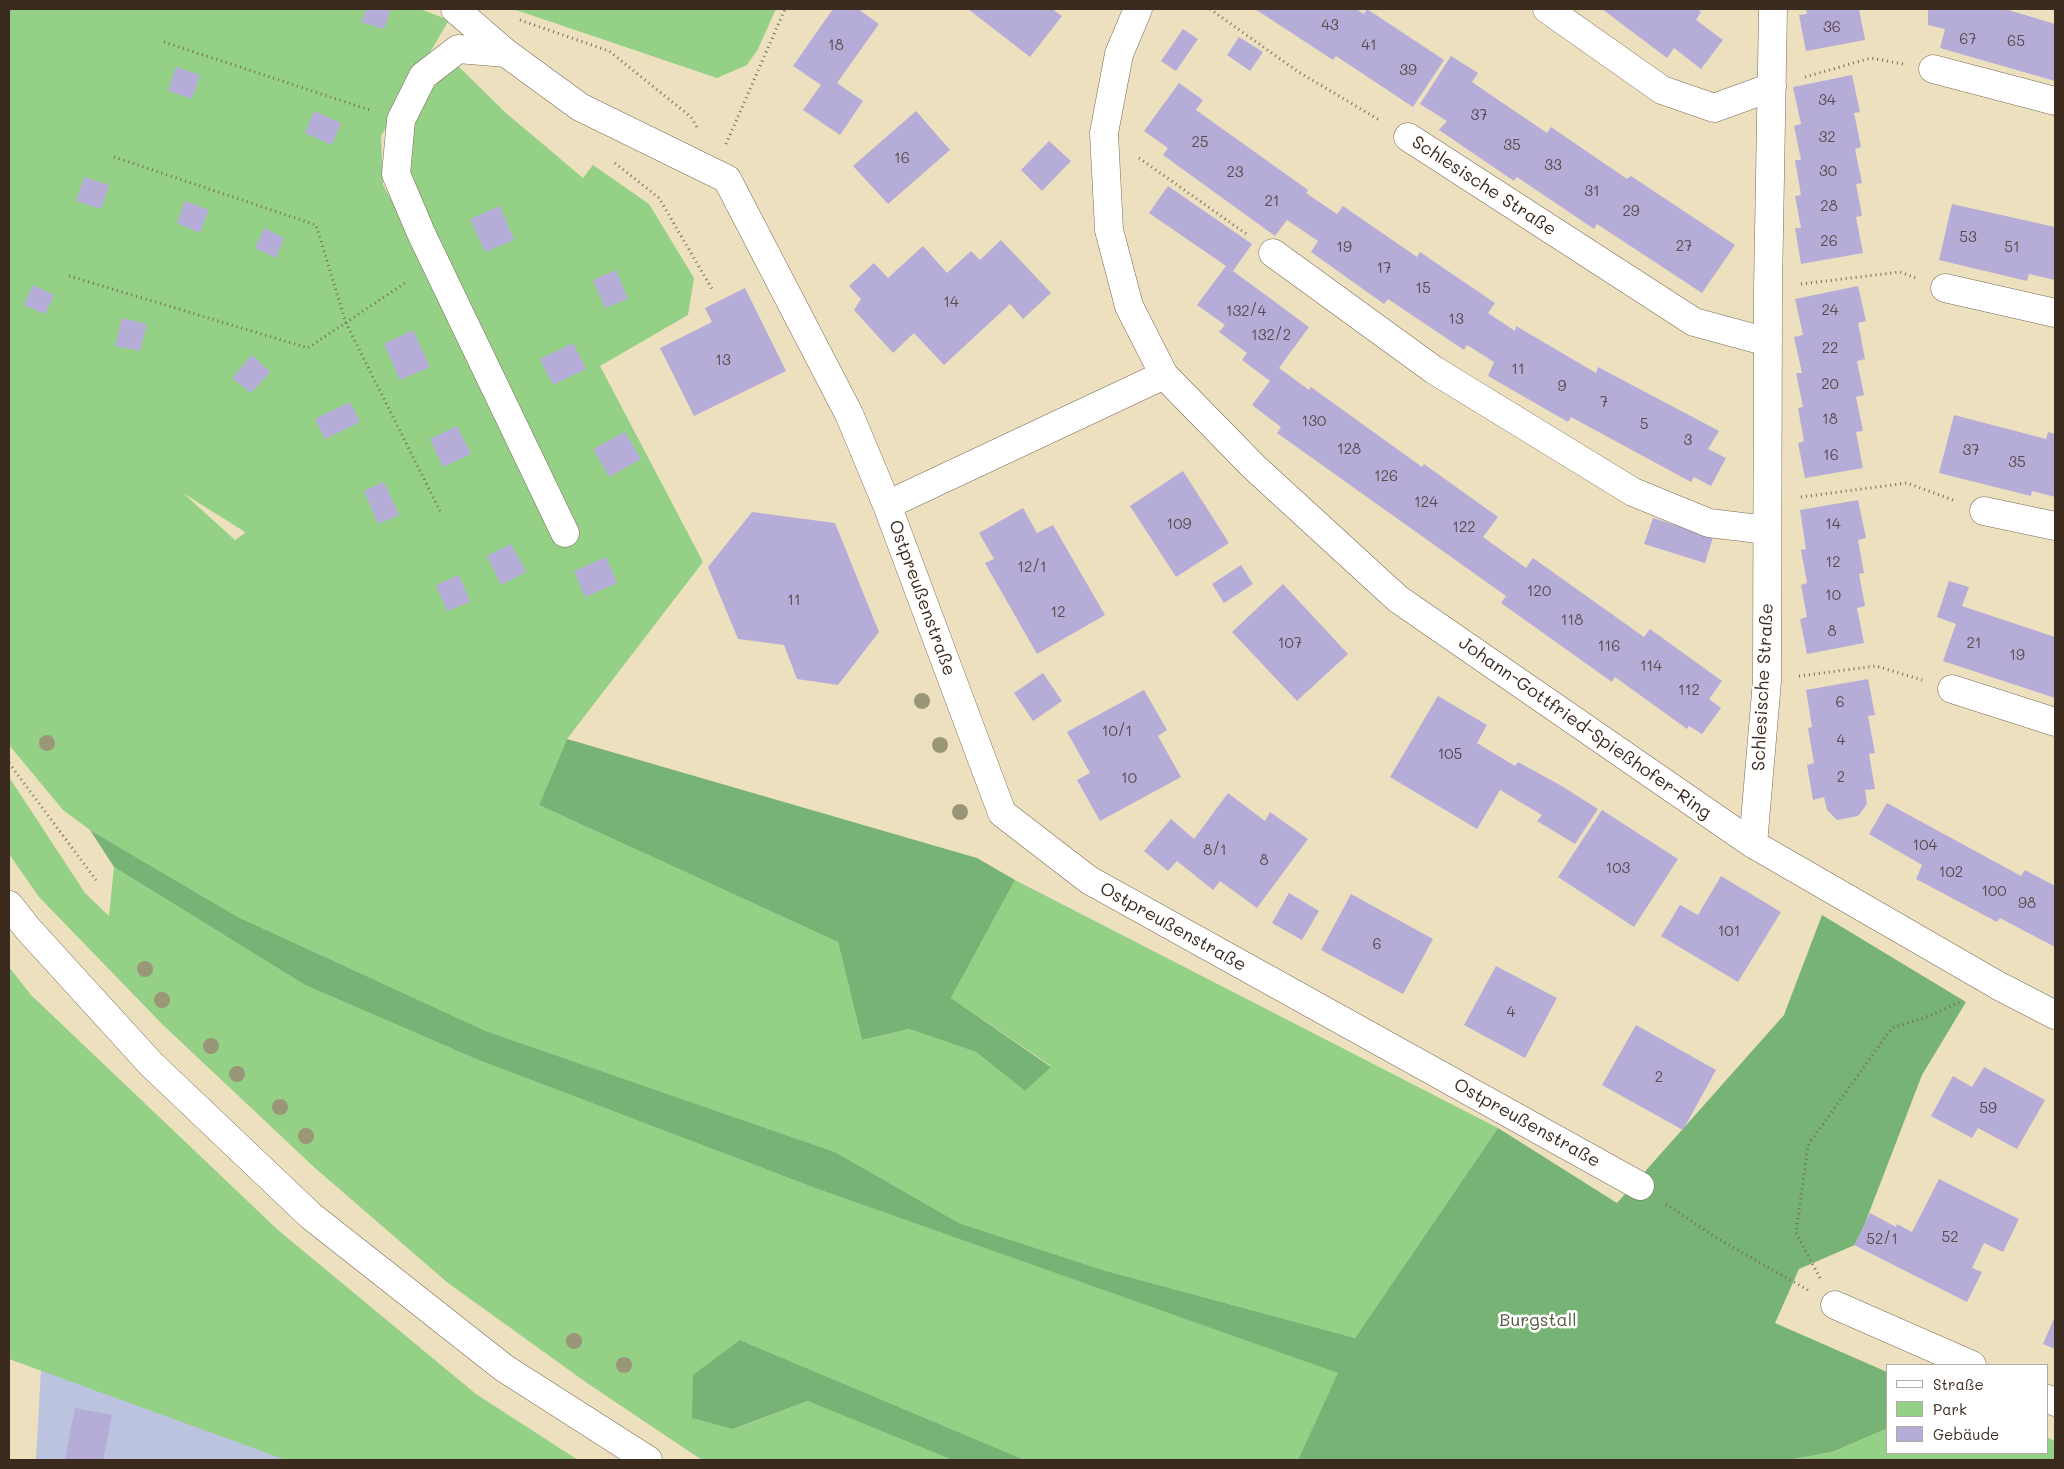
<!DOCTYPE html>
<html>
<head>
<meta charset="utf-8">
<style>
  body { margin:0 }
  #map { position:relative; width:2064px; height:1469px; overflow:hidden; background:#ede0bf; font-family:Mali,sans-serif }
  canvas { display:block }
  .frame { position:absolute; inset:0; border:10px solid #3b2a1e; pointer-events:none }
  .legend { position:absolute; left:1886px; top:1364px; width:162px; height:90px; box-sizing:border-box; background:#fff; border:1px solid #b1aaa5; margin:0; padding:6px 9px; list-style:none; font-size:15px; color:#3b2a1e }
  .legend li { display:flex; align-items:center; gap:10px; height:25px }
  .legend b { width:25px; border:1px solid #b1aaa5 }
</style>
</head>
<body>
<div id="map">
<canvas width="2064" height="1469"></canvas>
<div class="frame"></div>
<ul class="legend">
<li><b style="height:6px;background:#fff"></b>Straße</li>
<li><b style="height:14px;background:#94d187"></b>Park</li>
<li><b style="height:14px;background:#b6acd8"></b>Gebäude</li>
</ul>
</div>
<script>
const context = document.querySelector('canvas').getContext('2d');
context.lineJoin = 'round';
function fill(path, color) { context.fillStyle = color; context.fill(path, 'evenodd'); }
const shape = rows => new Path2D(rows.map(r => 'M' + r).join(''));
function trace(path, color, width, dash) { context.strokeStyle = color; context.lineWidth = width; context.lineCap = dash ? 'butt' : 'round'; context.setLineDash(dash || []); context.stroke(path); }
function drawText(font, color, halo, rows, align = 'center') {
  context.font = font + ' Mali,sans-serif'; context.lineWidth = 5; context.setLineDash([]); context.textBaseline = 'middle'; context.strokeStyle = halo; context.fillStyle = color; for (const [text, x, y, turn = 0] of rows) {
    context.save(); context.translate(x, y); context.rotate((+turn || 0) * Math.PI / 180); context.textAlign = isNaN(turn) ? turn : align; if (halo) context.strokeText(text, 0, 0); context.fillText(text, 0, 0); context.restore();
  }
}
fill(shape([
  [41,1369,287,1460,36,1460]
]), '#bbc3de');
fill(shape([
  [9,9,420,9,449,20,381,136,383,185,416,243,405,168,408,124,432,89,455,63,506,113,583,178,593,165,649,204,694,278,688,315,600,366,703,562,567,739,539,805,838,942,862,1040,909,1029,976,1052,1025,1091,1051,1066,951,998,1015,880,1498,1128,1355,1338,1103,1270,959,1223,835,1152,486,1031,238,917,90,830,63,810,9,745],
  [183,493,245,532,245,533,235,540],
  [513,9,776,9,758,49,747,65,717,78],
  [9,777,85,893,109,916,114,867,305,985,476,1059,815,1188,1339,1373,1298,1460,1025,1460,740,1340,734,1429,808,1401,969,1460,702,1460,587,1383,448,1283,315,1168,163,1025,39,897,9,854],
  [9,967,31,995,278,1230,476,1394,578,1460,286,1460,9,1359],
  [1888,1428,1888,1453,2048,1453,2048,1438,2055,1441,2055,1460,1788,1460,1834,1452]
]), '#94d187');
fill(shape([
  [567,739,977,858,1015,880,951,998,1051,1067,1025,1091,976,1052,909,1029,862,1040,838,942,539,805],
  [90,830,238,917,486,1031,835,1152,959,1223,1103,1270,1355,1338,1498,1128,1617,1203,1784,1015,1822,915,1966,1002,1922,1075,1857,1244,1799,1269,1775,1323,1887,1372,1888,1428,1833,1452,1788,1460,1298,1460,1338,1373,815,1188,476,1059,305,985,114,867],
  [740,1340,1025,1460,953,1460,808,1401,733,1429,692,1418,693,1375]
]), '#77b374');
fill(shape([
  [366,9,391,9,384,29,361,22],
  [833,9,858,9,879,24,837,83,863,101,840,135,803,110,821,85,793,66],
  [968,9,1052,9,1062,16,1030,57],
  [1255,9,1356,9,1364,14,1367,9,1444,60,1413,107,1336,56,1333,60],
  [1602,9,1697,9,1701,12,1696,20,1723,40,1701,69,1674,48,1667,58],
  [1806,9,1859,9,1865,40,1806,51,1799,15,1807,14],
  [1928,9,2005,9,2055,24,2055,81,1940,48,1945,29,1928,25],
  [1183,29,1198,39,1176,71,1161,61],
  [1239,37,1263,52,1250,71,1227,55],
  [1451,56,1478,73,1472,82,1547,133,1551,127,1627,179,1631,176,1735,245,1702,293,1597,224,1594,229,1517,177,1514,181,1439,130,1447,121,1420,104],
  [176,67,200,75,192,99,168,91],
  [1852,75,1860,112,1854,113,1861,147,1855,149,1862,183,1856,184,1862,216,1856,217,1863,253,1801,264,1795,228,1801,228,1795,196,1801,195,1795,160,1801,160,1794,126,1801,124,1793,87],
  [1179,83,1203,100,1196,110,1308,190,1306,193,1337,214,1343,206,1417,257,1420,252,1495,303,1488,313,1515,331,1516,326,1596,373,1598,367,1719,431,1708,449,1726,458,1711,486,1694,477,1691,482,1571,417,1568,422,1488,376,1494,362,1467,345,1464,350,1388,299,1384,304,1311,252,1318,241,1287,220,1275,236,1163,155,1168,148,1144,131],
  [314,111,341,123,332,145,305,133],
  [916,111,950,150,888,204,853,166],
  [1049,141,1071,161,1042,191,1021,170],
  [84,177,109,185,101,209,76,201],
  [1168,186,1252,244,1233,271,1309,327,1279,368,1309,390,1311,387,1422,467,1424,464,1498,517,1483,537,1526,568,1533,558,1644,637,1650,629,1722,681,1709,699,1721,708,1702,734,1689,726,1687,729,1615,677,1612,682,1501,603,1506,596,1277,433,1281,427,1252,405,1270,381,1242,360,1247,353,1219,332,1225,325,1197,305,1226,266,1149,213],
  [185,201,209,210,200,233,177,223],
  [1952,204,2055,227,2055,280,2029,274,2027,281,1939,260],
  [500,206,514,240,485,252,470,219],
  [264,228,284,238,276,258,255,248],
  [1001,240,1051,293,1023,319,1010,304,944,365,914,333,893,353,854,310,861,299,849,286,874,263,888,278,923,246,947,273,971,251,980,260],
  [616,270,628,299,605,308,593,280],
  [33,285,54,295,45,314,24,305],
  [1858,286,1866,321,1858,323,1865,359,1857,361,1864,395,1856,397,1863,431,1856,432,1863,468,1805,478,1798,443,1804,441,1798,408,1803,407,1796,373,1802,373,1794,337,1803,335,1795,299],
  [745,288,786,371,694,416,660,348,712,322,705,308],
  [122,318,147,324,140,351,115,346],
  [413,330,430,367,400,380,384,344],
  [573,343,586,369,553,385,540,359],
  [252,355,270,372,251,393,232,378],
  [350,402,360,422,325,439,315,419],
  [1954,415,2046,439,2048,432,2055,434,2055,497,2032,491,2031,496,1939,473],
  [457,426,471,454,443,467,430,439],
  [625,432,641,459,609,477,593,449],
  [1183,471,1229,543,1176,577,1130,506],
  [384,482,399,515,378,524,364,491],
  [1858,500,1866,538,1858,540,1864,573,1859,574,1865,606,1857,608,1864,643,1807,654,1800,619,1807,617,1801,585,1807,583,1801,550,1806,549,1800,510],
  [1023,508,1037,533,1053,525,1105,615,1037,654,985,563,994,559,979,533],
  [752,512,835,523,879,632,838,685,797,679,784,645,738,639,708,567],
  [1653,518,1713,537,1705,563,1644,544],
  [511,544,526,572,501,585,487,556],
  [606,557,617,583,585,597,574,571],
  [1241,565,1253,584,1224,603,1212,584],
  [459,575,470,602,447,611,436,585],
  [1949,581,1969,587,1962,606,2055,637,2055,698,1943,661,1956,624,1937,617],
  [1283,584,1348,654,1297,701,1232,632],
  [1043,673,1062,701,1033,721,1014,693],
  [1868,679,1875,715,1868,716,1875,753,1869,754,1875,789,1865,790,1867,804,1858,816,1837,820,1827,810,1824,797,1813,800,1807,765,1814,763,1808,728,1812,727,1806,690],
  [1144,690,1167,730,1158,736,1181,777,1100,821,1077,780,1090,773,1067,732],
  [1438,696,1487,725,1477,743,1515,766,1518,762,1560,785,1598,809,1575,844,1537,821,1542,815,1500,790,1477,829,1390,777],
  [1228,793,1265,821,1270,812,1308,839,1257,908,1220,881,1213,890,1177,861,1168,871,1144,851,1171,819,1194,839],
  [1887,803,2021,876,2025,870,2055,886,2055,947,2000,918,1997,922,1916,879,1922,865,1869,834],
  [1602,810,1678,859,1634,927,1558,877],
  [1721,876,1781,912,1738,982,1661,936,1680,905,1698,915],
  [1289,893,1319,911,1302,940,1272,923],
  [1351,894,1433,939,1403,994,1321,950],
  [1496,966,1557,998,1525,1058,1464,1025],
  [1636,1025,1716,1070,1683,1130,1602,1085],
  [1984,1067,2045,1100,2017,1149,1978,1128,1972,1138,1931,1116,1953,1076,1972,1087],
  [1939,1179,2019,1219,2003,1252,1984,1243,1972,1268,1982,1272,1967,1302,1854,1245,1870,1213,1896,1227,1897,1224,1912,1232],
  [2055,1316,2055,1349,2043,1344],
  [75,1408,112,1415,103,1460,65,1460]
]), '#b6acd8');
const minor = shape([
  [455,9,506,53,580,107,727,179,849,414,887,505,1002,813,1089,880,1640,1186],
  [1138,9,1119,54,1104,133,1109,230,1129,306,1164,375,1254,467,1398,599,1753,844,1999,986,2055,1015],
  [1547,9,1662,90,1714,108,1772,87],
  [506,53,458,49,423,76,401,120,396,174,421,233,565,533],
  [1933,69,2055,101],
  [1408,137,1694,322,1768,342],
  [1273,253,1434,370,1633,492,1709,523,1767,530],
  [1945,288,2055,313],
  [887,505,1164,375],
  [1984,511,2055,526],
  [1952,689,2055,722],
  [1753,844,1767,681,1768,288,1773,9],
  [1835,1305,1972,1365],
  [2048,1399,2055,1402]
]);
const highway = shape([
  [9,905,28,929,151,1064,311,1216,504,1368,648,1460]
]);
trace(minor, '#796a56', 29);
trace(highway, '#796a56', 29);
trace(shape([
  [1210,9,1297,71,1381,121],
  [520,20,609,51,691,117,697,127],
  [164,42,370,110],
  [1805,77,1871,58,1903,64],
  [726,144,785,9],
  [114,157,316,225,346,323,440,511],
  [1139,158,1248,235],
  [615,163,659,198,712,289],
  [69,276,308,348,408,281],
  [1801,284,1900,272,1916,278],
  [1801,497,1907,483,1953,500],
  [1799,676,1876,666,1922,680],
  [9,763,96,880],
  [1666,1204,1718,1239,1808,1290],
  [1820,1278,1796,1233,1808,1145,1892,1028,1929,1016,1960,1002]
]), '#796a56', 3, [1, 4]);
trace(minor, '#fff', 28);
trace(highway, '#fff', 28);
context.fillStyle = '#9a9778';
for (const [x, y] of [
  [922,701],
  [47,743],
  [940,745],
  [960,812],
  [145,969],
  [162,1000],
  [211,1046],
  [237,1074],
  [280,1107],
  [306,1136],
  [574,1341],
  [624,1365]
]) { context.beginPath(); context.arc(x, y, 8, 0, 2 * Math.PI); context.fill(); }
drawText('15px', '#5a4a4c', null, [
  ["43",1330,25],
  ["36",1832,27],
  ["67",1968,39],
  ["65",2016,41],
  ["18",836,45],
  ["41",1369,45],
  ["39",1408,70],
  ["34",1827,100],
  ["37",1479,115],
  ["32",1827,137],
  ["25",1200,142],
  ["35",1512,145],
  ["16",902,158],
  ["33",1553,165],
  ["30",1828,171],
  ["23",1235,172],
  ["31",1592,191],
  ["21",1272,201],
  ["28",1829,206],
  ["29",1631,211],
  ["53",1968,237],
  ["26",1829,241],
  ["27",1684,246],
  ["19",1344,247],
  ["51",2012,247],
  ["17",1384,268],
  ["15",1423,288],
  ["14",951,302],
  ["24",1830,310],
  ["132/4",1246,311],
  ["13",1456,319],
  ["132/2",1271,335],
  ["22",1830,348],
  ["13",723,360],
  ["11",1518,369],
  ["20",1830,384],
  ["9",1562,386],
  ["7",1604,402],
  ["18",1830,419],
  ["130",1314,421],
  ["5",1644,424],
  ["3",1688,440],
  ["128",1349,449],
  ["37",1971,450],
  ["16",1831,455],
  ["35",2017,462],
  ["126",1386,476],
  ["124",1426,502],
  ["109",1179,524],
  ["14",1833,524],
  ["122",1464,527],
  ["12",1833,562],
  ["12/1",1032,567],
  ["120",1539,591],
  ["10",1833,595],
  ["11",794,600],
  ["12",1058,612],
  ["118",1572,620],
  ["8",1832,631],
  ["107",1290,643],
  ["21",1974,643],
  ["116",1609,646],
  ["19",2017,655],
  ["114",1651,666],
  ["112",1689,690],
  ["6",1840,702],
  ["10/1",1117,731],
  ["4",1841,740],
  ["105",1450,754],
  ["2",1841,777],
  ["10",1129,778],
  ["104",1925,845],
  ["8/1",1215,850],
  ["8",1264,860],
  ["103",1618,868],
  ["102",1951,872],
  ["100",1994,891],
  ["98",2027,903],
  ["101",1729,931],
  ["6",1377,944],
  ["4",1511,1012],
  ["2",1659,1077],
  ["59",1988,1108],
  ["52",1950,1237],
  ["52/1",1882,1239]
]);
drawText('18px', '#3b2a1e', '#fff', [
  ["Schlesische Straße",1484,186,33],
  ["Ostpreußenstraße",922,598,70],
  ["Schlesische Straße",1763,687,-87],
  ["Johann-Gottfried-Spießhofer-Ring",1585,728,35],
  ["Ostpreußenstraße",1173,927,29],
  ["Ostpreußenstraße",1527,1123,29]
]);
drawText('18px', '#565c3e', '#fff', [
  ["Burgstall",1538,1320]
]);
</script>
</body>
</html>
